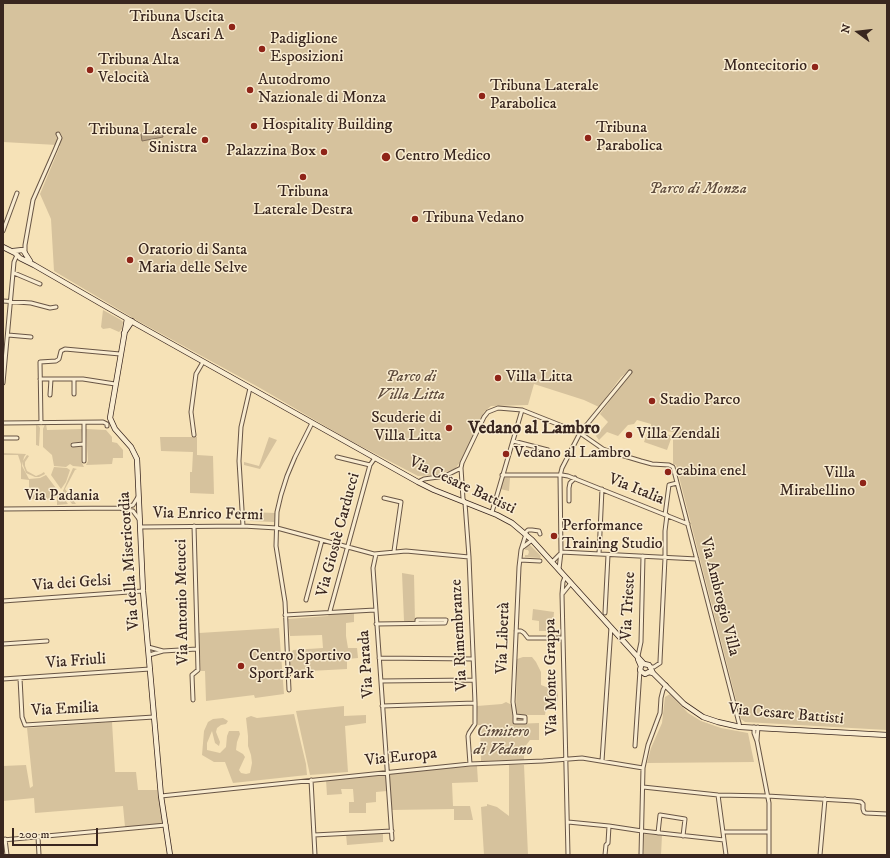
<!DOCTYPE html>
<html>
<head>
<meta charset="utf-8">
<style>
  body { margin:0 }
  #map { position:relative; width:890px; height:858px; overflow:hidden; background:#f6e2b7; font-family:"IM FELL DW Pica",serif }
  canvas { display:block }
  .frame { position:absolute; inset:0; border:4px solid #39261f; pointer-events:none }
  .north { position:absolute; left:838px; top:12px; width:40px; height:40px; -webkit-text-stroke:3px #f9ecd0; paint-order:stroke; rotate:285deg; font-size:11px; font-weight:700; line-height:16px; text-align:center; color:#39261f }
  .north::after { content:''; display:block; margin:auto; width:14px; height:18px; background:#39261f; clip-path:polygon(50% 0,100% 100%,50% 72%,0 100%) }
  .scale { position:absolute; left:12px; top:828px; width:86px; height:18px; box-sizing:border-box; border:2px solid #39261f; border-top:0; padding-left:5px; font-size:12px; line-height:14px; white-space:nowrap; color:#39261f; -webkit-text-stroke:3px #f9ecd0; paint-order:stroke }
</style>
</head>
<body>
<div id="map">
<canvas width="890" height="858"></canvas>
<div class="frame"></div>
<div class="north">N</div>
<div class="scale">200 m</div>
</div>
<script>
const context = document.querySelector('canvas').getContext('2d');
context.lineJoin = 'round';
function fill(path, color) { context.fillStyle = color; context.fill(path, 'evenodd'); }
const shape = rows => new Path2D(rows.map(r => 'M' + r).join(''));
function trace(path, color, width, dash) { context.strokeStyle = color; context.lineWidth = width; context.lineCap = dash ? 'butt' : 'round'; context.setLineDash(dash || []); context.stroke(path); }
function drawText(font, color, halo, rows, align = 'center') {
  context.font = font + ' "IM FELL DW Pica",serif'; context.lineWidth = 3; context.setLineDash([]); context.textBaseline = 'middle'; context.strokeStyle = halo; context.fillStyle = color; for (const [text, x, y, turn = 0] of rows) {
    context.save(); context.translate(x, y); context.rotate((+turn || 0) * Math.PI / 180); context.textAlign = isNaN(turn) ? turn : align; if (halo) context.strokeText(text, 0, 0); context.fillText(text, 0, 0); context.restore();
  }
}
fill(shape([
  [3,3,887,3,887,730,745,722,741,719,676,465,673,464,673,432,664,431,651,426,651,424,637,420,634,424,628,425,618,436,607,432,599,440,596,436,608,422,600,414,631,372,629,371,621,377,599,407,584,400,534,384,528,405,491,406,484,412,463,458,455,469,436,475,418,476,349,440,260,388,138,321,54,271,51,219,40,194,60,146,57,145,3,142],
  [103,310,121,320,123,322,122,329,119,332,110,328,103,329,101,327],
  [45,424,46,424,47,430,82,429,81,442,73,442,70,445,73,447,81,447,81,461,84,467,73,466,70,464,66,467,54,466,52,455,43,447,43,429],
  [36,425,39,426,40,428,39,446,36,445],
  [649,428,672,436,667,450,644,442],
  [86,429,106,430,112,437,112,442,117,443,123,450,123,458,113,458,112,464,86,465,88,461],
  [160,437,197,437,197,455,213,456,214,494,190,493,190,472,192,472,193,452,161,451],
  [269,437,277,440,260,469,244,465,244,462,259,466],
  [3,453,26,454,24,457,22,466,29,479,40,478,46,475,68,504,57,505,57,496,52,496,52,499,29,499,29,480,21,479,21,464,18,455,3,455],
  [27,455,29,456,25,462,25,466,27,471,36,476,41,474,44,472,45,474,39,477,35,477,26,473,23,465,23,461],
  [54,467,67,468,70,470,66,482,61,489,51,475],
  [73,468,77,469,75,470,65,489,76,504,72,504,63,491],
  [503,478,510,478,509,491,500,489],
  [250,512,275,513,274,522,250,521],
  [529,544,541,556,540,558,525,557,525,555,528,555,529,552,528,550,525,550,526,546],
  [402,573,414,575,415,621,404,621],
  [533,609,554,612,553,622,546,622,546,631,539,631,539,621,532,620],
  [354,612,354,622,346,623,346,636,348,648,357,648,358,658,347,659,347,669,291,672,289,652,292,652,293,650,323,648,322,635,290,636,288,619,328,616,330,613],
  [279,628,284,694,255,698,254,695,206,701,205,671,201,671,199,633],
  [523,657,532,657,536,662,541,672,541,685,546,687,556,684,558,696,557,703,555,701,547,703,545,715,516,715,517,659],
  [670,694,688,713,701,721,721,728,748,733,754,762,647,763,651,748,662,723,665,697],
  [506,702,512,705,514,724,539,723,539,740,530,740,524,748,524,760,481,761,480,725,478,725,477,706,502,704],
  [344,706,344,716,366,715,366,723,345,726,348,772,310,775,296,711],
  [294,714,306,764,307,775,233,783,225,762,214,762,202,755,204,731,208,722,213,719,223,718,228,721,226,724,221,725,217,728,216,732,220,742,219,746,215,743,212,731,207,743,207,750,220,753,226,747,227,736,229,731,239,731,240,734,237,742,236,750,243,754,245,757,239,770,241,773,246,774,250,773,252,763,251,755,248,746,248,736,246,718,251,716,257,718],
  [112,722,115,772,136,772,138,790,157,790,163,821,161,824,125,827,123,806,35,813,34,798,3,801,3,766,26,765,30,788,33,786,27,728],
  [509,765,524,765,528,855,484,855,481,807,487,806,487,804,497,807,509,816],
  [477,766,478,782,452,783,453,806,470,806,473,820,454,820,454,809,391,810,388,773],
  [386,773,387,791,376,792,376,802,366,803,366,813,349,813,349,802,354,802,353,789,341,789,342,794,327,795,326,780],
  [383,833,383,842,347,845,346,834],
  [644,834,662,835,661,855,644,855]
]), '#d6c29d');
const water = shape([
  [162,130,163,137,142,141,141,134,162,130]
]);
fill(water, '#b6a283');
trace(water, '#84705b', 1);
const street = shape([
  [3,231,17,193],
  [25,252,25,245,33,200,55,150,60,138,58,134],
  [14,273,40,284],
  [3,301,31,303,50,308,56,307],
  [8,335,31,337],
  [40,379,83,379,115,384],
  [3,383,14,262,17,255],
  [74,394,74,379],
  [50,395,51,379],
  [3,423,103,422,107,424,107,426],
  [41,423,40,362,56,361,59,359,61,351,65,349,120,354],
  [84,423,84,461],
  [194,435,191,412,196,374,203,362],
  [3,438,17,438],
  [513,441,548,450],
  [73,445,84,444],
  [337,457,370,465],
  [502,475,562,475,568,476,688,524],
  [418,482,424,479,445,476,461,468],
  [384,498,401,502,394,551],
  [569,501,569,488,570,483,575,478],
  [3,509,121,508,133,505,138,497],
  [122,509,133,511,139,519],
  [492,512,522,410],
  [665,515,669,485,677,483],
  [243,526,239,461,241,427,250,388],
  [140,527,243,526,277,528,374,554,406,551,469,557],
  [525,533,528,530,532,530,539,531,540,534],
  [523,547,532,540],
  [561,552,697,559],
  [376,554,373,568,392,839],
  [599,554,602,489],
  [520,560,540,561],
  [552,562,560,554],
  [559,569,561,552,560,476,562,468,580,433,630,372],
  [565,577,563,582,562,594,568,855],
  [563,593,571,583],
  [306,600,322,540],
  [3,601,143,591],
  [330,611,370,465,375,458],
  [605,613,608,555],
  [285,615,375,610],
  [376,624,445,623,446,620,417,620,417,623],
  [516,631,521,631,524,633,528,638,563,638],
  [3,644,47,641],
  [148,647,163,651],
  [149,655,163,651,197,649],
  [638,656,641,642,643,556],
  [379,658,473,659],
  [650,667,654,667,660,663,660,661,665,558,665,531,667,515],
  [20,678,22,717,25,725,154,717],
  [3,679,150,669],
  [381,681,474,680],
  [289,690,285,602,276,546,277,512,281,495,287,476,295,457,312,423],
  [193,700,192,675,198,670,194,526],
  [382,706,475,703],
  [515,716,525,717,525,722,515,722,515,716,513,702,519,567,521,550,526,534],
  [754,727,754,733,757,741,769,803,769,855],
  [757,740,758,727],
  [635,746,640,670],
  [602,761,611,627],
  [470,764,468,736,469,733,475,724,475,703,469,557,465,503,463,499,461,468,462,463,484,417,488,412,498,408,522,410,580,433,603,449,611,452,641,461,652,464,669,465,673,467,740,727],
  [311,780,315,855],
  [643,787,718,795,767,796,854,801,861,802,863,804,863,809,864,812,866,813,887,814],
  [718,795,726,855],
  [161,796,470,764,543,761,582,758,643,768],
  [568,822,609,826,642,831,724,840],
  [724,832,769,832],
  [658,833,660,815,685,819,683,836],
  [314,835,392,831],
  [38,837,39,855],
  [5,839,7,855],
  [3,840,166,825],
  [605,855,606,845,608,843,609,826],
  [641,855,643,768,648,745,660,713,661,698,663,690,666,685],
  [820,855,825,799]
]);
const secondary = shape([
  [3,247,15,253,20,258,34,265,138,325,418,482,434,490,497,515,512,523,532,540,644,664,649,665,653,673,684,704,703,717,718,722,740,727,887,735],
  [13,251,23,250,30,261],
  [127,319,110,418,115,429,131,447,137,459,143,591,161,796,170,855],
  [124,333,132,321],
  [638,659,641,666,640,670,642,672,645,674,649,672,653,673]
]);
trace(street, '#685545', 5);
trace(secondary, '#39261f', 6);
trace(street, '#f9ecd0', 3);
trace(secondary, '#f9ecd0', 4.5);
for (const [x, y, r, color] of [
  [232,27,4,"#8f2418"],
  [262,49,4,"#8f2418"],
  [815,67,4,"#8f2418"],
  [90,70,4,"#8f2418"],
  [250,90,4,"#8f2418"],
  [482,96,4,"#8f2418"],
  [254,126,4,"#8f2418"],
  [588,138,4,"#8f2418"],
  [205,140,4,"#8f2418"],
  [324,152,4,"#8f2418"],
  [386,157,5,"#8f2418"],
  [303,177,4,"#8f2418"],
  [415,219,4,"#8f2418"],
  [130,260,4,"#8f2418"],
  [498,378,4,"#8f2418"],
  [652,401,4,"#8f2418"],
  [449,428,4,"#8f2418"],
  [629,435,4,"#8f2418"],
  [506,454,4,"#8f2418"],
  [668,472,4,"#8f2418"],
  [863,483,4,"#8f2418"],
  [554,536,4,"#8f2418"],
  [241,666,4,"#8f2418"]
]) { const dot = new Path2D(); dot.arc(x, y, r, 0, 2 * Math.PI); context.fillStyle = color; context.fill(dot); trace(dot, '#f9ecd0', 1.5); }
drawText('16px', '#39261f', '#f9ecd0', [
  ["Tribuna Uscita",224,18,"right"],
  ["Ascari A",224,36,"right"],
  ["Padiglione",270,40],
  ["Esposizioni",270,58],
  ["Tribuna Alta",98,61],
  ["Velocità",98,79],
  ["Montecitorio",807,67,"right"],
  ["Autodromo",258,81],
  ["Nazionale di Monza",258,99],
  ["Tribuna Laterale",490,87],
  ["Parabolica",490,105],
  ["Hospitality Building",262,126],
  ["Tribuna",596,129],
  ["Parabolica",596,147],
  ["Tribuna Laterale",197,131,"right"],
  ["Sinistra",197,149,"right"],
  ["Palazzina Box",316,152,"right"],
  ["Centro Medico",395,157],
  ["Tribuna",303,193,"center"],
  ["Laterale Destra",303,211,"center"],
  ["Tribuna Vedano",423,219],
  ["Oratorio di Santa",138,251],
  ["Maria delle Selve",138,269],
  ["Villa Litta",506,378],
  ["Stadio Parco",660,401],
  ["Scuderie di",441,419,"right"],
  ["Villa Litta",441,437,"right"],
  ["Villa Zendali",637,435],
  ["Vedano al Lambro",514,454],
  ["cabina enel",676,472],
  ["Villa",855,474,"right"],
  ["Mirabellino",855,492,"right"],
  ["Performance",562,527],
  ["Training Studio",562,545],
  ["Centro Sportivo",249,657],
  ["SportPark",249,675]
], 'left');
drawText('italic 16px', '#604d3e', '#f9ecd0', [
  ["Parco di Monza",698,190],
  ["Parco di",411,378],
  ["Villa Litta",411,396],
  ["Cimitero",503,733],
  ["di Vedano",503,751]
]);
drawText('16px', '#39261f', '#f9ecd0', [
  ["Via Cesare Battisti",462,486,25],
  ["Via Italia",636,490,22],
  ["Via Padania",62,497],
  ["Via Enrico Fermi",208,515,1],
  ["Via Giosuè Carducci",339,535,-75],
  ["Via della Misericordia",130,561,-94],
  ["Via dei Gelsi",72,584,-4],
  ["Via Ambrogio Villa",719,597,76],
  ["Via Antonio Meucci",183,602,-91],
  ["Via Trieste",629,606,-87],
  ["Via Rimembranze",460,635,-93],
  ["Via Libertà",504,638,-88],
  ["Via Friuli",76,662,-4],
  ["Via Parada",367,664,-94],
  ["Via Monte Grappa",552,677,-91],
  ["Via Emilia",65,710,-3],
  ["Via Cesare Battisti",786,715,5],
  ["Via Europa",401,758,-6]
]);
drawText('bold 18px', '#39261f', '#f9ecd0', [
  ["Vedano al Lambro",534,429]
]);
</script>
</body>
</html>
